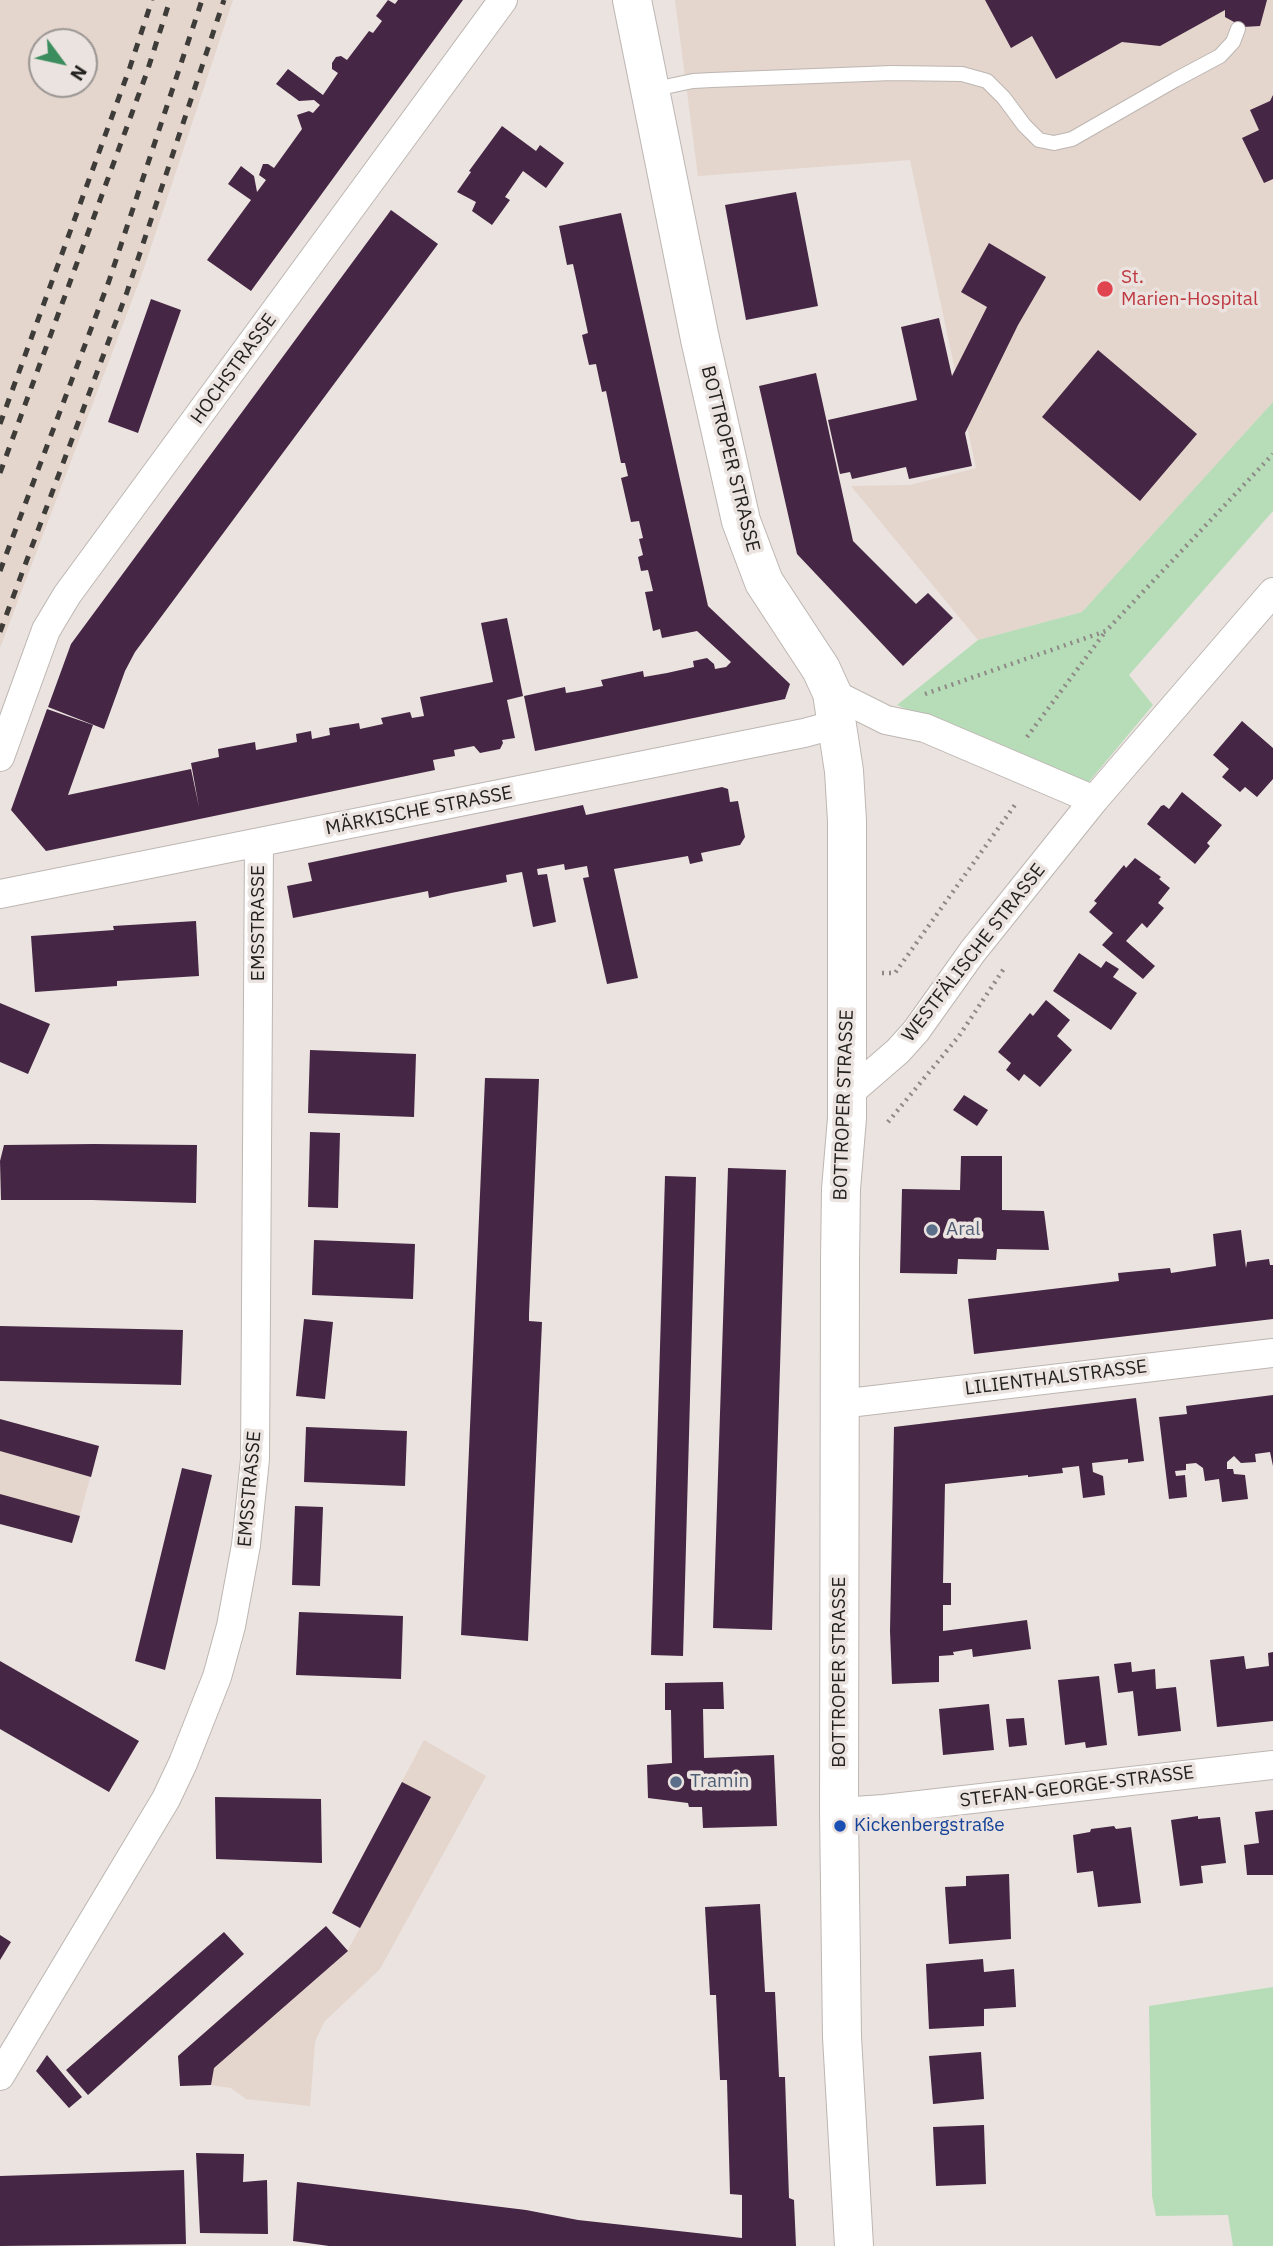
<!DOCTYPE html>
<html>
<head>
<meta charset="utf-8">
<style>
  body { margin:0 }
  #map { position:relative; width:1273px; height:2246px; overflow:hidden; background:#ebe3df; font-family:"IBM Plex Sans",sans-serif }
  canvas { display:block }
  .north { position:absolute; left:28px; top:28px; width:70px; height:70px; box-sizing:border-box; background:#ebe3df; border:2px solid #9b9693; border-radius:50%; rotate:123deg; font-size:19px; font-weight:700; line-height:28px; text-align:center; color:#242220 }
  .north::after { content:''; display:block; margin:auto; width:24px; height:32px; background:#3c8d5e; clip-path:polygon(50% 0,100% 100%,50% 72%,0 100%) }
</style>
</head>
<body>
<div id="map">
<canvas width="1273" height="2246"></canvas>
<div class="north">N</div>
</div>
<script>
const context = document.querySelector('canvas').getContext('2d');
context.lineJoin = 'round';
function fill(path, color) { context.fillStyle = color; context.fill(path, 'evenodd'); }
const shape = rows => new Path2D(rows.map(r => 'M' + r).join(''));
function trace(path, color, width, dash) { context.strokeStyle = color; context.lineWidth = width; context.lineCap = dash ? 'butt' : 'round'; context.setLineDash(dash || []); context.stroke(path); }
function drawText(font, color, halo, rows, align = 'center') {
  context.font = font + ' "IBM Plex Sans",sans-serif'; context.lineWidth = 7; context.setLineDash([]); context.textBaseline = 'middle'; context.strokeStyle = halo; context.fillStyle = color; for (const [text, x, y, turn = 0] of rows) {
    context.save(); context.translate(x, y); context.rotate((+turn || 0) * Math.PI / 180); context.textAlign = isNaN(turn) ? turn : align; if (halo) context.strokeText(text, 0, 0); context.fillText(text, 0, 0); context.restore();
  }
}
fill(shape([
  [0,0,233,0,142,274,0,648],
  [42,42,84,42,84,84,42,84],
  [675,0,1273,0,1273,402,1082,612,978,640,851,486,910,485,976,468,910,160,698,176],
  [0,1419,99,1446,72,1543,0,1524],
  [424,1740,486,1776,380,1969,324,2022,315,2042,310,2106,246,2099,231,2088,211,2085,180,2086,178,2056,348,1950,360,1928,332,1913]
]), '#e4d5cd');
fill(shape([
  [1273,402,1273,511,1129,675,1153,705,1083,789,897,705,978,640,1082,612],
  [1273,1987,1273,2246,1233,2246,1228,2215,1156,2216,1152,2196,1149,2006]
]), '#b7ddb8');
fill(shape([
  [388,0,395,4,398,0,463,0,251,291,207,260,251,200,228,184,241,166,254,176,257,192,266,180,259,175,263,164,268,164,274,168,302,129,297,115,309,111,313,113,320,105,314,100,299,101,276,84,288,69,323,95,338,73,332,69,332,63,336,57,341,56,347,60,369,31,373,33,382,21,376,16],
  [985,0,1267,0,1260,26,1243,27,1225,17,1225,10,1160,46,1122,42,1056,79,1032,36,1011,48],
  [1273,95,1273,179,1264,183,1242,138,1259,130,1250,110,1270,101],
  [502,126,536,151,540,145,564,163,546,188,523,171,505,197,510,200,492,225,472,211,476,202,457,192,471,172,469,171],
  [796,192,818,306,746,320,725,205],
  [391,210,438,244,135,652,125,671,104,729,48,707,71,644],
  [621,213,708,606,790,684,785,699,535,751,524,696,565,687,566,693,578,691,603,686,601,680,643,671,644,677,667,673,694,667,693,661,707,658,714,664,715,669,726,667,731,662,697,631,662,638,660,629,653,631,645,592,653,591,648,570,641,571,638,557,643,555,639,539,643,538,639,521,631,522,621,478,628,476,625,463,621,463,606,391,602,392,596,364,589,365,582,335,588,333,573,264,567,265,559,226],
  [989,243,1046,277,1018,325,965,433,972,466,909,479,906,467,852,479,850,472,840,474,828,420,917,400,901,327,939,318,952,376,987,307,961,292],
  [151,299,181,310,138,433,108,422],
  [1098,350,1197,434,1140,501,1042,417],
  [816,373,853,541,916,604,928,593,953,618,903,666,797,554,759,386],
  [507,618,523,696,507,700,515,738,502,740,503,743,500,749,480,753,474,746,454,750,455,756,433,760,435,770,46,851,11,810,47,709,93,725,68,795,191,769,199,807,191,763,219,757,218,749,255,742,256,750,297,742,296,734,311,731,312,739,330,735,329,728,359,723,360,729,383,724,381,718,410,712,412,718,424,716,420,697,493,682,481,623],
  [1242,721,1273,748,1273,779,1257,797,1245,787,1240,792,1222,777,1229,769,1213,755],
  [722,787,728,789,730,802,738,801,745,837,740,845,701,853,703,861,690,864,688,856,614,869,638,978,607,984,583,878,589,877,587,866,565,870,564,864,537,869,538,875,547,874,556,922,533,927,522,872,506,875,507,882,451,893,429,898,428,891,293,918,287,886,312,881,308,863,583,805,586,815],
  [1182,792,1222,825,1207,843,1210,846,1195,864,1147,824,1161,806,1164,805,1169,809],
  [1135,858,1161,877,1159,879,1170,888,1158,903,1164,908,1147,928,1142,923,1126,941,1155,966,1143,979,1102,945,1113,933,1089,912,1097,903,1094,901,1124,865,1126,868],
  [196,921,199,976,117,981,117,986,35,992,31,936,114,930,113,926],
  [1079,953,1101,968,1106,961,1119,969,1113,977,1137,993,1111,1030,1053,991],
  [1046,1000,1070,1020,1057,1036,1072,1050,1040,1087,1024,1074,1019,1081,1006,1070,1011,1063,998,1052,1030,1013,1033,1016],
  [0,1003,50,1024,28,1074,0,1062],
  [310,1050,416,1054,414,1117,308,1113],
  [485,1078,539,1079,529,1314,529,1321,542,1322,528,1641,461,1635],
  [964,1095,988,1110,977,1126,953,1110],
  [310,1132,340,1133,338,1208,308,1207],
  [94,1144,197,1145,196,1203,92,1200,1,1200,0,1161,4,1145],
  [961,1156,1002,1156,1002,1210,1044,1211,1049,1250,997,1249,996,1260,958,1259,957,1274,900,1273,902,1189,960,1190],
  [728,1168,786,1170,772,1630,713,1628],
  [665,1176,696,1177,683,1656,651,1655],
  [1241,1230,1246,1268,1247,1262,1269,1259,1270,1265,1273,1265,1273,1319,974,1354,968,1299,1119,1281,1118,1273,1170,1268,1171,1273,1216,1266,1213,1234],
  [314,1240,415,1244,413,1299,312,1295],
  [304,1319,333,1322,325,1399,296,1396],
  [0,1326,183,1330,181,1385,0,1381],
  [1273,1395,1273,1466,1270,1452,1255,1454,1256,1462,1241,1463,1234,1456,1227,1462,1227,1469,1233,1469,1234,1474,1245,1475,1248,1499,1222,1502,1219,1479,1205,1481,1203,1468,1196,1463,1186,1464,1186,1470,1175,1471,1176,1476,1185,1475,1187,1497,1169,1499,1159,1417,1187,1414,1186,1406],
  [1136,1398,1144,1461,1128,1463,1128,1459,1092,1463,1093,1472,1103,1476,1105,1495,1083,1498,1079,1466,1062,1468,1063,1473,1028,1477,1028,1475,945,1484,943,1583,951,1583,951,1605,943,1605,943,1631,1027,1620,1031,1649,973,1657,972,1649,953,1652,954,1655,939,1656,939,1682,892,1684,890,1631,894,1427],
  [0,1419,99,1446,91,1477,0,1451],
  [306,1427,407,1431,405,1486,304,1482],
  [182,1468,212,1475,165,1670,135,1661],
  [0,1494,80,1516,72,1543,0,1524],
  [295,1506,323,1507,320,1586,292,1585],
  [299,1612,403,1616,401,1679,296,1675],
  [1273,1652,1273,1721,1217,1727,1210,1660,1244,1656,1246,1669,1269,1666,1268,1653],
  [0,1661,139,1741,109,1792,0,1729],
  [1131,1662,1132,1672,1155,1669,1156,1689,1176,1687,1181,1731,1138,1736,1133,1691,1118,1693,1114,1664],
  [1099,1676,1107,1745,1086,1748,1085,1742,1065,1745,1058,1680],
  [723,1682,724,1709,703,1709,704,1758,774,1755,777,1826,703,1828,702,1807,689,1807,688,1803,648,1798,647,1765,672,1763,671,1710,665,1710,665,1683],
  [989,1704,994,1750,943,1755,939,1709],
  [1024,1718,1027,1745,1009,1747,1006,1719],
  [402,1782,431,1797,360,1928,332,1913],
  [215,1797,321,1799,322,1863,216,1859],
  [1273,1810,1273,1875,1247,1875,1244,1845,1259,1843,1255,1812],
  [1198,1816,1198,1819,1220,1817,1226,1863,1201,1866,1203,1883,1180,1886,1171,1820],
  [1114,1826,1116,1829,1131,1827,1141,1903,1098,1907,1093,1871,1077,1873,1073,1835,1090,1832,1091,1829],
  [1009,1874,1011,1939,949,1944,945,1887,966,1886,966,1876],
  [760,1904,765,1992,775,1992,779,2077,785,2077,789,2198,794,2200,796,2246,329,2246,293,2241,297,2182,526,2210,578,2220,742,2238,742,2195,730,2194,727,2080,720,2080,716,1995,710,1995,705,1907],
  [326,1926,348,1951,214,2068,211,2085,180,2086,178,2056],
  [224,1932,244,1954,88,2095,66,2070],
  [0,1935,11,1942,0,1960],
  [983,1959,984,1972,1014,1969,1016,2007,984,2009,984,2026,929,2029,926,1964],
  [981,2052,984,2099,933,2104,929,2056],
  [47,2055,82,2097,69,2108,36,2071],
  [984,2125,986,2184,936,2186,933,2127],
  [196,2153,244,2154,243,2182,267,2180,268,2234,200,2233],
  [184,2170,186,2244,0,2246,0,2176]
]), '#452644');
const lane = shape([
  [650,90,693,81,712,80,892,73,962,74,987,81,1004,98,1024,125,1039,140,1054,143,1072,139,1175,80,1220,56,1233,42,1238,29]
]);
const street = shape([
  [832,693,886,720,925,728,1094,800],
  [0,757,46,630,67,595,503,0],
  [0,894,804,733,837,724],
  [846,1096,898,1051,916,1031,973,951,1094,800,1273,592],
  [840,1404,1273,1353],
  [839,1812,884,1809,1273,1765],
  [0,2076,166,1799,183,1763,217,1677,231,1626,246,1545,255,1459,259,843]
]);
const secondary = shape([
  [632,0,700,339,741,521,764,582,821,669,832,693,844,771,847,821,847,1118,841,1189,840,1260,839,1812,842,2037,854,2246]
]);
trace(lane, '#bdb6b2', 16);
trace(street, '#bdb6b2', 30);
trace(secondary, '#bdb6b2', 40);
trace(shape([
  [925,694,1106,631,1273,454],
  [1027,737,1105,632],
  [882,973,895,973,1017,802],
  [888,1122,959,1036,1005,967]
]), '#8e8986', 4.5, [2, 5]);
trace(lane, '#fff', 14);
trace(street, '#fff', 28);
trace(secondary, '#fff', 38);
trace(shape([
  [0,424,130,67,152,0],
  [0,473,147,72,170,0],
  [0,571,109,281,202,0],
  [0,632,127,292,224,0]
]), '#3e3c39', 5, [9, 9]);
for (const [x, y, r, color] of [
  [1105,289,9,"#e0444e"],
  [932,1230,7,"#5c6f8a"],
  [676,1782,7,"#5c6f8a"],
  [840,1826,7,"#1a4fb4"]
]) { const dot = new Path2D(); dot.arc(x, y, r, 0, 2 * Math.PI); context.fillStyle = color; context.fill(dot); trace(dot, '#ebe3df', 2.5); }
drawText('19px', '#be3a42', '#ebe3df', [
  ["St.",1121,278],
  ["Marien-Hospital",1121,300]
], 'left');
drawText('19px', '#242220', '#ebe3df', [
  ["HOCHSTRASSE",234,369,-54],
  ["BOTTROPER STRASSE",730,459,76],
  ["MÄRKISCHE STRASSE",419,811,-11],
  ["EMSSTRASSE",259,923,-90],
  ["WESTFÄLISCHE STRASSE",974,953,-52],
  ["BOTTROPER STRASSE",844,1105,-88],
  ["LILIENTHALSTRASSE",1056,1378,-7],
  ["EMSSTRASSE",250,1489,-85],
  ["BOTTROPER STRASSE",840,1672,-90],
  ["STEFAN-GEORGE-STRASSE",1077,1787,-7]
]);
drawText('19px', '#4e5e75', '#ebe3df', [
  ["Aral",946,1230],
  ["Tramin",690,1782]
], 'left');
drawText('19px', '#164399', '#ebe3df', [
  ["Kickenbergstraße",854,1826]
], 'left');
</script>
</body>
</html>
